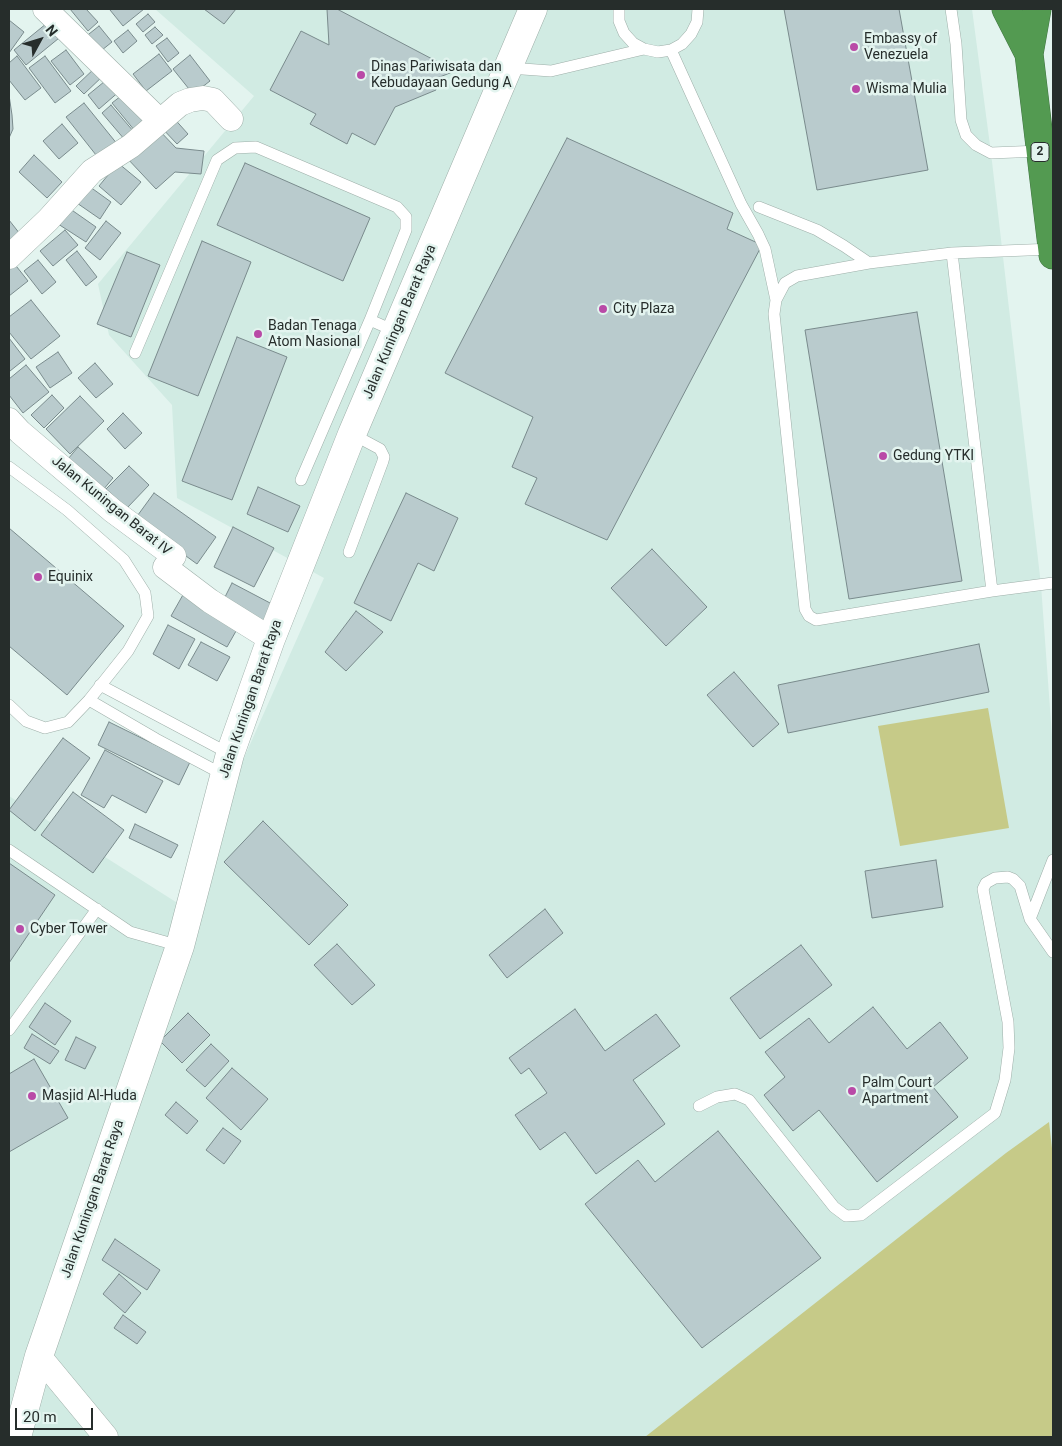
<!DOCTYPE html>
<html>
<head>
<meta charset="utf-8">
<style>
  body { margin:0 }
  #map { position:relative; width:1062px; height:1446px; overflow:hidden; background:#e3f4ef; font-family:Roboto,sans-serif }
  canvas { display:block }
  .frame { position:absolute; inset:0; border:10px solid #262d2b; pointer-events:none }
  .north { position:absolute; left:15px; top:15px; width:50px; height:50px; -webkit-text-stroke:4px #e3f4ef; paint-order:stroke; rotate:51deg; font-size:14px; font-weight:700; line-height:20px; text-align:center; color:#262d2b }
  .north::after { content:''; display:block; margin:auto; width:18px; height:22px; background:#262d2b; clip-path:polygon(50% 0,100% 100%,50% 72%,0 100%) }
  .scale { position:absolute; left:15px; top:1408px; width:78px; height:22px; box-sizing:border-box; border:2px solid #262d2b; border-top:0; padding-left:6px; font-size:15px; line-height:18px; white-space:nowrap; color:#262d2b; -webkit-text-stroke:4px #e3f4ef; paint-order:stroke }
</style>
</head>
<body>
<div id="map">
<canvas width="1062" height="1446"></canvas>
<div class="frame"></div>
<div class="north">N</div>
<div class="scale">20 m</div>
</div>
<script>
const context = document.querySelector('canvas').getContext('2d');
context.lineJoin = 'round';
function fill(path, color) { context.fillStyle = color; context.fill(path, 'evenodd'); }
const shape = rows => new Path2D(rows.map(r => 'M' + r).join(''));
function trace(path, color, width, dash) { context.strokeStyle = color; context.lineWidth = width; context.lineCap = dash ? 'butt' : 'round'; context.setLineDash(dash || []); context.stroke(path); }
function drawText(font, color, halo, rows, align = 'center') {
  context.font = font + ' Roboto,sans-serif'; context.lineWidth = 5; context.setLineDash([]); context.textBaseline = 'middle'; context.strokeStyle = halo; context.fillStyle = color; for (const [text, x, y, turn = 0] of rows) {
    context.save(); context.translate(x, y); context.rotate((+turn || 0) * Math.PI / 180); context.textAlign = isNaN(turn) ? turn : align; if (halo) context.strokeText(text, 0, 0); context.fillText(text, 0, 0); context.restore();
  }
}
fill(shape([
  [155,9,972,9,991,153,1041,585,1053,750,1053,1437,9,1437,9,796,179,904,324,578,177,498,172,405,109,335,98,284,254,96]
]), '#d1ebe3');
fill(shape([
  [988,708,1009,828,900,846,878,726],
  [1049,1122,1053,1157,1053,1437,645,1437,1006,1153]
]), '#c6ca88');
const building = shape([
  [70,9,86,9,98,22,88,31,70,9],
  [112,9,144,9,123,26,110,10,112,9],
  [204,9,236,9,224,24,204,9],
  [327,9,337,9,455,71,432,80,436,90,395,107,375,145,352,133,347,144,310,124,316,114,270,90,301,31,329,45,327,9],
  [784,9,899,9,928,170,817,190,784,9],
  [148,14,155,22,143,32,136,24,148,14],
  [52,19,64,34,26,65,14,50,52,19],
  [9,20,24,32,9,53,9,20],
  [99,26,112,42,97,54,84,38,99,26],
  [155,27,163,35,152,44,145,35,155,27],
  [128,30,137,41,123,53,114,41,128,30],
  [167,38,179,53,168,62,156,46,167,38],
  [66,50,84,74,70,85,51,61,66,50],
  [159,54,172,71,146,91,133,74,159,54],
  [190,55,210,81,193,94,173,69,190,55],
  [17,56,41,88,25,100,9,80,9,63,17,56],
  [45,56,71,91,55,103,29,68,45,56],
  [98,65,105,74,84,94,76,86,98,65],
  [110,77,121,90,99,109,88,95,110,77],
  [126,92,149,120,135,131,112,103,126,92],
  [9,95,12,115,13,129,9,138,9,95],
  [84,103,118,145,100,160,66,117,84,103],
  [111,105,134,132,125,140,102,113,111,105],
  [171,115,188,134,177,144,160,126,171,115],
  [62,124,78,143,59,159,43,141,62,124],
  [157,128,176,148,204,151,201,174,175,172,156,189,126,157,157,128],
  [567,138,733,213,727,229,762,245,607,540,525,504,537,478,512,467,533,417,445,373,567,138],
  [34,155,62,182,47,198,19,172,34,155],
  [118,163,141,182,121,205,99,186,118,163],
  [245,163,370,218,343,281,217,225,245,163],
  [86,184,111,202,100,219,74,201,86,184],
  [66,206,96,227,86,242,55,222,66,206],
  [9,220,20,234,9,243,9,220],
  [106,221,121,233,100,260,85,248,106,221],
  [65,230,78,245,53,266,40,251,65,230],
  [202,241,251,262,198,396,148,376,202,241],
  [77,251,97,277,86,286,66,260,77,251],
  [127,252,160,265,131,337,97,324,127,252],
  [38,260,56,282,42,294,24,271,38,260],
  [13,262,28,281,9,296,9,265,13,262],
  [31,300,60,336,31,359,9,332,9,317,31,300],
  [917,312,962,581,849,599,805,330,917,312],
  [237,337,287,357,232,500,182,481,237,337],
  [9,338,25,359,10,371,9,369,9,338],
  [58,352,72,373,50,388,36,367,58,352],
  [95,363,113,384,96,398,78,378,95,363],
  [26,365,49,392,23,413,9,395,9,379,26,365],
  [52,395,64,408,44,428,31,415,52,395],
  [80,396,104,421,70,454,46,429,80,396],
  [123,413,142,433,125,449,107,429,123,413],
  [78,447,113,478,98,496,63,465,78,447],
  [129,466,149,485,127,508,106,489,129,466],
  [258,487,300,506,288,532,247,514,258,487],
  [154,493,216,537,197,564,135,519,154,493],
  [406,493,458,518,434,571,418,563,391,621,354,603,406,493],
  [233,527,274,548,254,587,214,567,233,527],
  [9,528,124,626,67,695,9,646,9,528],
  [652,549,707,607,666,646,611,588,652,549],
  [232,583,272,604,260,628,220,607,232,583],
  [184,593,240,624,227,647,171,616,184,593],
  [356,611,383,632,346,671,325,652,356,611],
  [168,625,195,639,179,669,153,654,168,625],
  [201,642,230,657,217,681,188,665,201,642],
  [979,644,989,692,788,733,778,685,979,644],
  [734,672,779,724,753,747,707,695,734,672],
  [109,722,190,762,179,785,98,745,109,722],
  [63,738,90,758,35,831,9,810,63,738],
  [105,750,163,781,146,813,112,795,104,808,81,795,105,750],
  [73,792,124,830,93,873,41,835,73,792],
  [263,821,348,905,309,945,224,862,263,821],
  [135,824,178,845,171,858,129,838,135,824],
  [936,860,943,907,872,918,865,871,936,860],
  [9,863,55,895,9,963,9,863],
  [545,909,563,933,507,978,489,955,545,909],
  [337,944,375,985,352,1005,314,965,337,944],
  [801,945,832,985,760,1039,730,998,801,945],
  [45,1003,71,1021,55,1045,29,1027,45,1003],
  [873,1007,907,1049,940,1022,968,1058,933,1087,958,1117,877,1182,819,1110,793,1131,764,1095,785,1077,765,1052,809,1018,829,1043,873,1007],
  [575,1009,605,1051,656,1014,680,1046,633,1080,665,1124,596,1174,565,1132,540,1150,515,1115,547,1093,529,1068,521,1074,509,1058,575,1009],
  [188,1013,210,1035,182,1063,160,1041,188,1013],
  [32,1034,59,1051,50,1064,24,1048,32,1034],
  [76,1037,96,1047,85,1069,65,1060,76,1037],
  [211,1044,229,1061,205,1087,186,1070,211,1044],
  [34,1059,68,1118,9,1152,9,1074,34,1059],
  [232,1068,268,1099,241,1130,206,1098,232,1068],
  [176,1102,198,1121,187,1134,165,1115,176,1102],
  [223,1128,241,1141,224,1164,206,1150,223,1128],
  [718,1131,821,1258,702,1348,585,1204,638,1160,655,1182,718,1131],
  [115,1239,160,1270,147,1290,102,1260,115,1239],
  [119,1274,141,1293,125,1313,103,1294,119,1274],
  [123,1315,146,1332,137,1344,114,1328,123,1315]
]);
fill(building, '#b9cbcd');
trace(building, '#7a8b8d', 1);
const lane = shape([
  [619,9,619,21,624,33,633,43,644,49,658,52,671,50,682,44,691,34,697,22,698,9],
  [951,9,956,44,961,120,966,135,976,145,991,153,1040,151],
  [671,50,741,204,758,234,765,249,776,300],
  [509,68,551,71,644,49],
  [759,207,817,230,844,246,869,263],
  [1053,249,952,253,869,263,797,276,785,283,776,300,774,314,805,609,809,616,816,620,992,591,1053,583],
  [952,253,992,591],
  [135,353,217,160,235,148,256,147,397,207,406,217,406,230,370,320,397,332],
  [9,467,67,510,124,560,145,593,148,616,128,651,89,700,68,722,45,728,26,721,9,705],
  [301,480,370,320],
  [349,552,383,461,384,457,380,449,352,434],
  [100,685,230,754],
  [89,700,156,739,224,775],
  [9,850,130,932,180,946],
  [1030,919,1053,860],
  [9,1030,97,909],
  [699,1106,717,1097,735,1094,749,1100,834,1207,846,1216,861,1215,995,1113,1005,1080,1009,1048,1008,1022,983,889,986,883,995,878,1008,877,1013,879,1020,886,1030,919,1053,952]
]);
const street = shape([
  [45,9,160,121],
  [9,257,48,220,92,171,131,146,180,104,190,100,203,98,213,100,231,119],
  [9,420,20,432,113,511,174,556,165,567,210,601,271,639],
  [39,1356,106,1437]
]);
const secondary = shape([
  [17,1437,39,1356,180,946,230,754,271,639,352,434,533,9]
]);
const highway = shape([
  [1006,9,1029,54,1053,255],
  [1029,54,1037,9]
]);
trace(lane, '#9eafa9', 12);
trace(street, '#9eafa9', 25);
trace(secondary, '#9eafa9', 29);
trace(highway, '#437444', 29);
trace(lane, '#fff', 11);
trace(street, '#fff', 24);
trace(secondary, '#fff', 28);
trace(highway, '#539a51', 28);
for (const [x, y, r, color] of [
  [854,47,5,"#b94aa7"],
  [361,75,5,"#b94aa7"],
  [856,89,5,"#b94aa7"],
  [603,309,5,"#b94aa7"],
  [258,334,5,"#b94aa7"],
  [883,456,5,"#b94aa7"],
  [38,577,5,"#b94aa7"],
  [20,929,5,"#b94aa7"],
  [852,1091,5,"#b94aa7"],
  [32,1096,5,"#b94aa7"]
]) { const dot = new Path2D(); dot.arc(x, y, r, 0, 2 * Math.PI); context.fillStyle = color; context.fill(dot); trace(dot, '#e3f4ef', 2); }
for (const [x, y, w] of [
  [1040,152,18]
]) { const box = new Path2D(); box.roundRect(x - w / 2, y - 9.5, w, 19, 4); context.fillStyle = '#e3f4ef'; context.fill(box); trace(box, '#262d2b', 1); }
drawText('bold 12px', '#262d2b', null, [
  ["2",1040,152]
]);
drawText('14px', '#262d2b', '#e3f4ef', [
  ["Embassy of",864,39],
  ["Venezuela",864,55],
  ["Dinas Pariwisata dan",371,67],
  ["Kebudayaan Gedung A",371,83],
  ["Wisma Mulia",866,89],
  ["City Plaza",613,309],
  ["Badan Tenaga",268,326],
  ["Atom Nasional",268,342],
  ["Gedung YTKI",893,456],
  ["Equinix",48,577],
  ["Cyber Tower",30,929],
  ["Palm Court",862,1083],
  ["Apartment",862,1099],
  ["Masjid Al-Huda",42,1096]
], 'left');
drawText('14px', '#262d2b', '#e3f4ef', [
  ["Jalan Kuningan Barat Raya",400,322,-67],
  ["Jalan Kuningan Barat IV",111,506,39],
  ["Jalan Kuningan Barat Raya",251,699,-71],
  ["Jalan Kuningan Barat Raya",93,1199,-71]
]);
</script>
</body>
</html>
